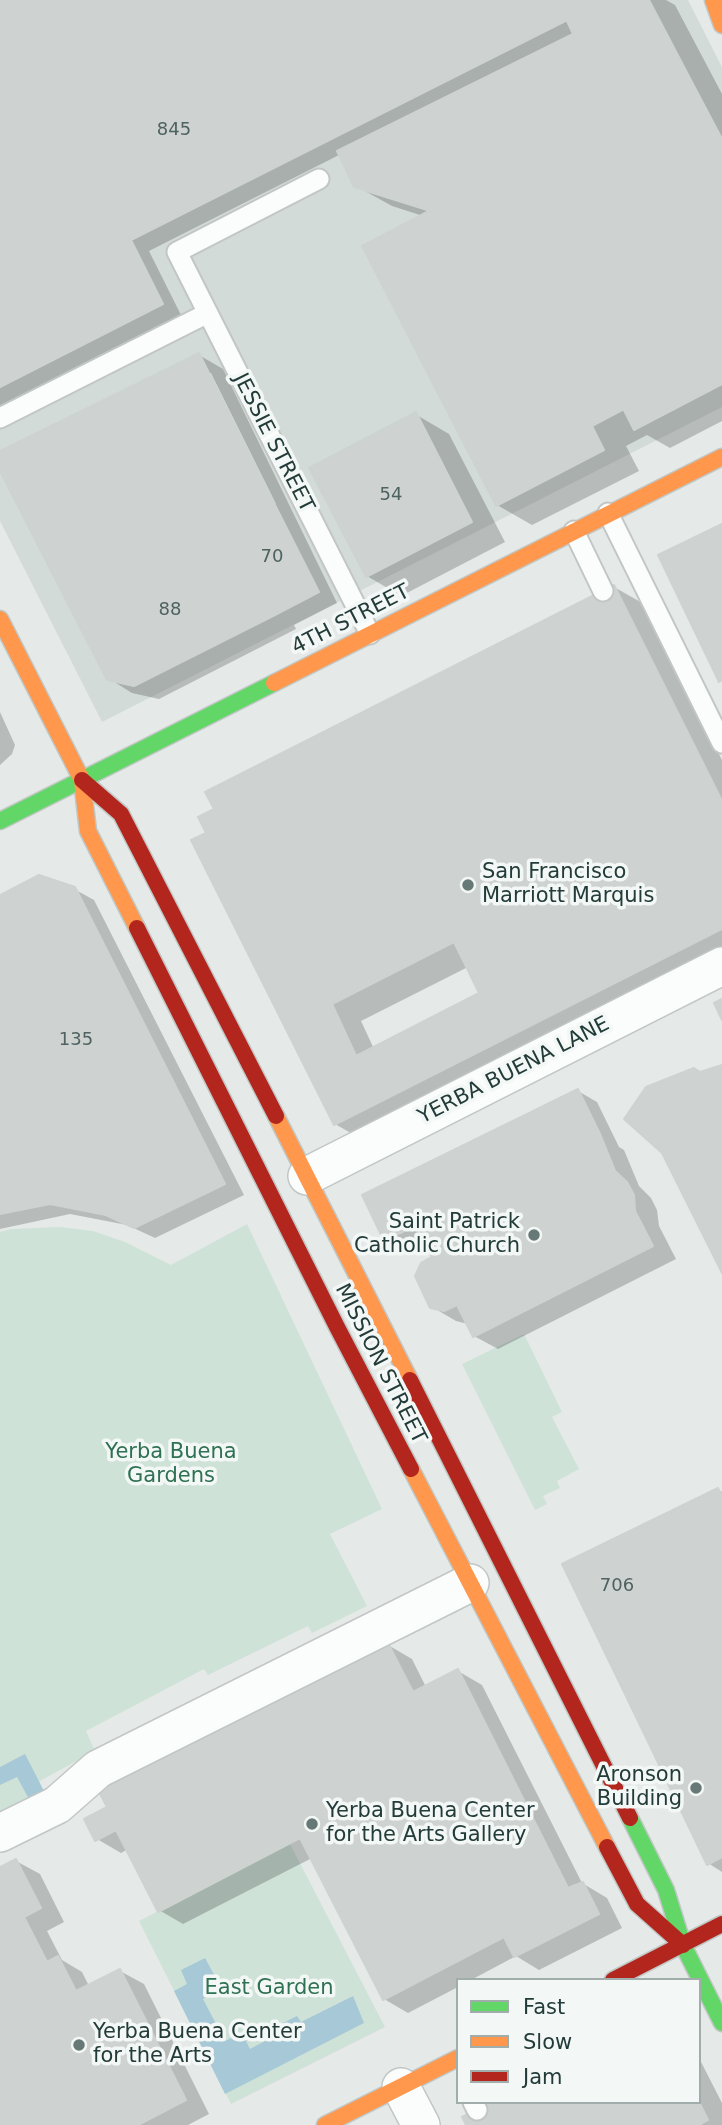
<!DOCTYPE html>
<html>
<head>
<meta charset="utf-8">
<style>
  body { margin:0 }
  #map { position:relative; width:722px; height:2125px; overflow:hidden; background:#e5eae8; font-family:"DejaVu Sans",sans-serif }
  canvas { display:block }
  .legend { position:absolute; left:456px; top:1978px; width:245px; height:126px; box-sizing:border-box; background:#f3f8f6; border:2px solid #a0adaa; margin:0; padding:9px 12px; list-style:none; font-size:21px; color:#233c39 }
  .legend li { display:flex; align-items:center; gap:14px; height:35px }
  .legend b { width:35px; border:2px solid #a0adaa }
</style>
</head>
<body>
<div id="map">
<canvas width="722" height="2125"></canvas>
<ul class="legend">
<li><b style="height:9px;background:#63d668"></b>Fast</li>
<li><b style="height:9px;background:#ff974d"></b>Slow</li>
<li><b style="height:9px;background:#b3261e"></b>Jam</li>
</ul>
</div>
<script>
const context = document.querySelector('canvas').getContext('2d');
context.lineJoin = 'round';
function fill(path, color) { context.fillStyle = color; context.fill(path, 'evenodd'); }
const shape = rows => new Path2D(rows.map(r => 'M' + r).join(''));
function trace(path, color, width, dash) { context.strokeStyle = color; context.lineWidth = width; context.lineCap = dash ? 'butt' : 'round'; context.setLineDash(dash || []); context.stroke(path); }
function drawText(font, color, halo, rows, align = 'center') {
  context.font = font + ' "DejaVu Sans",sans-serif'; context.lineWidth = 7; context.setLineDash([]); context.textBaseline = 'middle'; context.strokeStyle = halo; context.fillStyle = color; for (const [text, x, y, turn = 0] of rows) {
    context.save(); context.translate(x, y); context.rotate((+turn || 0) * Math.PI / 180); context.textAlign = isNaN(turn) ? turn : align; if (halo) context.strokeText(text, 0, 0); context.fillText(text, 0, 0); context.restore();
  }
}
fill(shape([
  [0,0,688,0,722,67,722,407,102,722,0,521]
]), '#d3dbd8');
fill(shape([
  [247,1224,382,1509,330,1534,367,1606,312,1633,308,1626,208,1675,204,1669,86,1731,95,1751,38,1782,47,1800,0,1817,0,1232,11,1229,60,1227,93,1231,125,1242,171,1265],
  [524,1334,562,1412,552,1417,579,1469,557,1481,560,1488,543,1496,547,1504,535,1510,462,1364],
  [290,1844,385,2027,231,2104,139,1921]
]), '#cee2d8');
fill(shape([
  [25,1754,45,1793,30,1801,17,1777,0,1785,0,1767],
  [205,1958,217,1980,209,1984,213,1993,203,1999,225,2041,242,2033,250,2049,276,2035,273,2028,297,2016,301,2022,353,1996,364,2023,225,2094,174,1991,187,1984,181,1970]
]), '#a7c8d6');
fill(shape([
  [0,0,666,0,675,5,722,94,722,421,670,448,647,435,626,446,639,471,532,525,497,505,423,216,392,206,356,186,341,154,149,251,181,315,0,407],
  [199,355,223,369,337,603,294,625,296,629,159,699,132,693,108,678,0,467,0,452],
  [207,373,211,373,276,504,273,506],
  [415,414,449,434,505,542,401,596,367,576],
  [614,587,644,604,722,760,722,961,365,1141,335,1124,208,833],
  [468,967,482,994,374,1049,361,1021],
  [0,712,15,745,12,754,0,765],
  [74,889,94,900,244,1195,155,1238,127,1225,70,1214,0,1229,0,897],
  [578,1091,597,1102,619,1147,624,1150,639,1186,651,1198,657,1210,659,1226,676,1259,498,1349,474,1336,468,1324,456,1321,432,1307,434,1258,425,1240,405,1250,385,1239],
  [718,1490,722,1492,722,1872,708,1863],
  [388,1645,412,1659,426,1687,458,1671,482,1685,582,1883,607,1898,622,1928,539,1970,516,1956,471,1980,458,1980,458,1987,408,2013,384,1999,312,1858,183,1924,159,1910,128,1849,121,1853,97,1839],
  [16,1861,40,1874,64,1922,47,1931,62,1960,82,1972,89,1986,120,1971,144,1984,209,2114,188,2125,0,2125,0,1866,3,1867],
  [699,2058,722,2103,722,2125,628,2125,617,2102,699,2102]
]), '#0003');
const building = shape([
  [0,0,607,0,131,240,163,304,0,387,0,0],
  [607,0,649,0,694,86,443,215,354,187,337,151,573,34,567,21,607,0],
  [694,86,722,139,722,384,634,430,508,181,694,86],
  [508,181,624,409,592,426,604,450,496,506,362,246,429,211,443,215,508,181],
  [199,353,271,497,68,604,0,471,0,451,199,353],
  [416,412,472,522,366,577,309,468,416,412],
  [271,497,319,592,273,616,224,522,271,497],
  [224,522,273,616,134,686,107,680,68,604,224,522],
  [722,524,722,680,719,682,658,555,722,524],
  [614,585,722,801,722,929,334,1125,191,840,206,833,198,817,214,809,205,792,614,585],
  [454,942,479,993,356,1056,332,1004,454,942],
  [39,875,75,887,225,1184,134,1228,106,1215,50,1204,0,1214,0,895,39,875],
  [722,999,722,1020,714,1003,722,999],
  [722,1065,722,1273,662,1153,624,1119,646,1087,694,1068,700,1072,722,1065],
  [578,1089,600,1134,384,1241,362,1195,578,1089],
  [600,1134,615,1171,627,1182,634,1195,635,1211,653,1246,473,1337,457,1305,444,1311,430,1308,415,1276,421,1263,432,1257,416,1225,600,1134],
  [718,1488,722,1496,722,1677,637,1719,562,1564,718,1488],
  [388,1643,413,1692,458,1669,568,1888,583,1882,599,1914,514,1957,504,1937,383,2000,300,1838,158,1912,116,1830,95,1841,84,1819,107,1807,98,1790,388,1643],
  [722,1677,722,1857,707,1865,637,1719,722,1677],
  [16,1859,41,1908,24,1917,47,1962,58,1956,76,1991,120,1969,186,2100,138,2125,0,2125,0,1867,16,1859],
  [492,2102,615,2102,626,2125,466,2125,462,2117,492,2102],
  [615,2102,699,2102,708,2120,699,2125,626,2125,615,2102]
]);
fill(building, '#ced2d1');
trace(building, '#cdd3d1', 2);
const lane = shape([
  [319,179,177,252,370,634],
  [0,418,208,313],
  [608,513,722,743],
  [574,531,603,591],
  [473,2102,477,2110]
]);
const street = shape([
  [307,1176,722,966],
  [0,1833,57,1805,98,1769,470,1583],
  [401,2087,421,2125]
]);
const fast = shape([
  [0,821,274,683],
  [630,1818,666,1890,683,1945,722,2023]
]);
const slow = shape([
  [713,0,722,25],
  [0,619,82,780,88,831,137,928],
  [274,683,722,457],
  [276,1116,410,1380],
  [411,1469,607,1847],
  [325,2125,458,2058]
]);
const jam = shape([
  [82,780,121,814,276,1116],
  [137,928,337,1327,411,1469],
  [410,1380,630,1818],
  [607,1847,637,1904,683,1945],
  [613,1980,722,1924]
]);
trace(lane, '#c2c7c5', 23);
trace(street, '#c2c7c5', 40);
trace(fast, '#c0c7c5', 19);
trace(slow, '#c0c7c5', 19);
trace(jam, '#c0c7c5', 19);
trace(lane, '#fbfcfc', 19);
trace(street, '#fbfcfc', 37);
trace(fast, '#63d668', 16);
trace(slow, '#ff974d', 16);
trace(jam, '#b3261e', 16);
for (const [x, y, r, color] of [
  [468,885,7,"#677976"],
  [534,1235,7,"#677976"],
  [696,1788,7,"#677976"],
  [312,1824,7,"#677976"],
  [79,2045,7,"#677976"]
]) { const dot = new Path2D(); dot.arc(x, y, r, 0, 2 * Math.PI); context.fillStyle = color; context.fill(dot); trace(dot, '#f3f8f6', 2.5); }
drawText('18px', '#4e6260', null, [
  ["845",174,130],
  ["54",391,495],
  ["70",272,557],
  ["88",170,610],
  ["135",76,1040],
  ["706",617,1586]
]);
drawText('21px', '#233c39', '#f3f8f6', [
  ["JESSIE STREET",273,443,63],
  ["4TH STREET",351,620,-27],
  ["YERBA BUENA LANE",514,1071,-27],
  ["MISSION STREET",380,1364,63]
]);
drawText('21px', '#233c39', '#f3f8f6', [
  ["San Francisco",482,873],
  ["Marriott Marquis",482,897],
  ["Saint Patrick",520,1223,"right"],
  ["Catholic Church",520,1247,"right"],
  ["Aronson",682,1776,"right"],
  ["Building",682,1800,"right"],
  ["Yerba Buena Center",326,1812],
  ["for the Arts Gallery",326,1836],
  ["Yerba Buena Center",93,2033],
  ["for the Arts",93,2057]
], 'left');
drawText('21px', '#2f7153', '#f3f8f6', [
  ["Yerba Buena",171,1453],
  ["Gardens",171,1477],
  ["East Garden",269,1989]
]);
</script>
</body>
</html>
